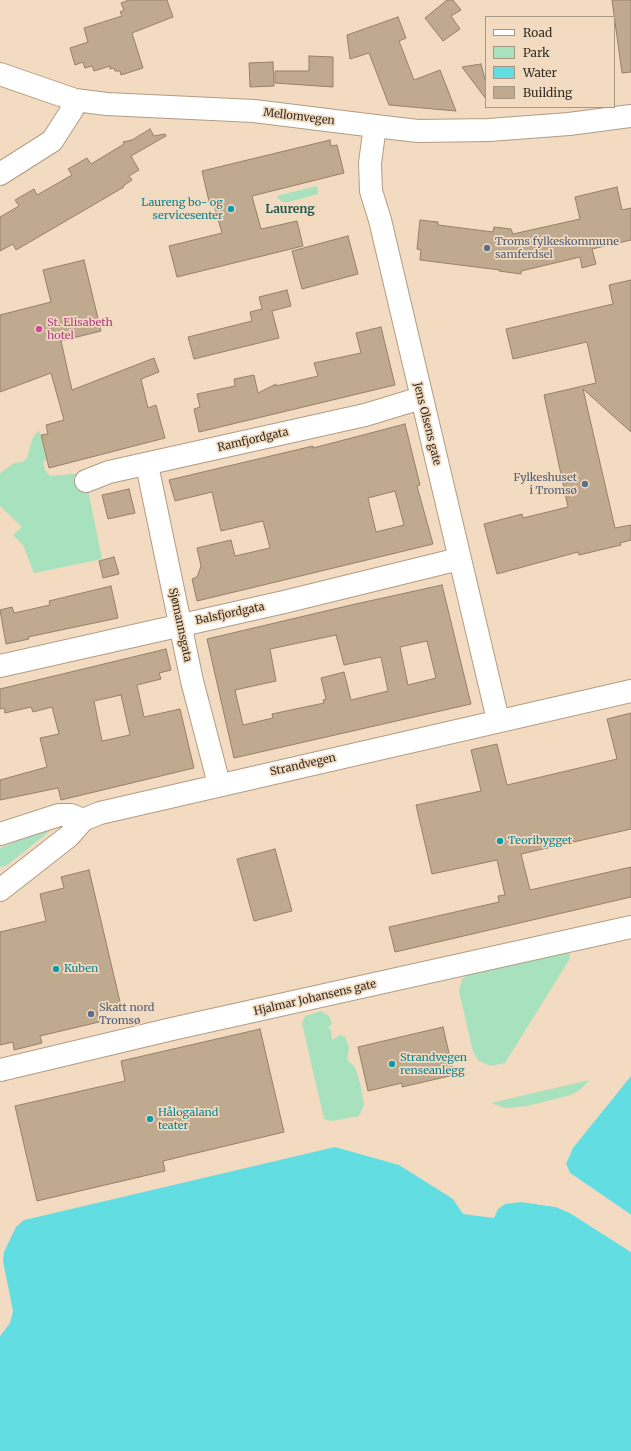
<!DOCTYPE html>
<html>
<head>
<meta charset="utf-8">
<style>
  body { margin:0 }
  #map { position:relative; width:631px; height:1451px; overflow:hidden; background:#f2dbc0; font-family:Merriweather,serif }
  canvas { display:block }
  .legend { position:absolute; left:485px; top:16px; width:130px; height:92px; box-sizing:border-box; background:#f2dbc0; border:1px solid #a79681; margin:0; padding:5px 7px; list-style:none; font-size:12px; color:#362e23 }
  .legend li { display:flex; align-items:center; gap:8px; height:20px }
  .legend b { width:20px; border:1px solid #a79681 }
</style>
</head>
<body>
<div id="map">
<canvas width="631" height="1451"></canvas>
<ul class="legend">
<li><b style="height:5px;background:#fff"></b>Road</li>
<li><b style="height:11px;background:#a8e1be"></b>Park</li>
<li><b style="height:11px;background:#62dee3"></b>Water</li>
<li><b style="height:11px;background:#bfaa8f"></b>Building</li>
</ul>
</div>
<script>
const context = document.querySelector('canvas').getContext('2d');
context.lineJoin = 'round';
function fill(path, color) { context.fillStyle = color; context.fill(path, 'evenodd'); }
const shape = rows => new Path2D(rows.map(r => 'M' + r).join(''));
function trace(path, color, width, dash) { context.strokeStyle = color; context.lineWidth = width; context.lineCap = dash ? 'butt' : 'round'; context.setLineDash(dash || []); context.stroke(path); }
function drawText(font, color, halo, rows, align = 'center') {
  context.font = font + ' Merriweather,serif'; context.lineWidth = 3.5; context.setLineDash([]); context.textBaseline = 'middle'; context.strokeStyle = halo; context.fillStyle = color; for (const [text, x, y, turn = 0] of rows) {
    context.save(); context.translate(x, y); context.rotate((+turn || 0) * Math.PI / 180); context.textAlign = isNaN(turn) ? turn : align; if (halo) context.strokeText(text, 0, 0); context.fillText(text, 0, 0); context.restore();
  }
}
fill(shape([
  [317,186,318,194,288,202,282,202,276,196],
  [39,430,46,459,43,463,45,470,50,476,87,473,88,490,102,559,34,573,23,545,13,535,22,527,0,506,0,473,14,463,23,462,27,458,33,437],
  [48,829,50,831,6,866,0,867,0,848],
  [567,951,570,955,569,960,505,1063,491,1066,479,1061,473,1052,459,991,462,979,468,974],
  [321,1011,329,1016,332,1024,328,1027,331,1031,332,1040,340,1035,345,1037,349,1048,347,1060,355,1067,360,1083,364,1105,359,1116,332,1121,324,1119,302,1023,305,1016],
  [589,1080,581,1089,571,1095,527,1106,505,1108,491,1103]
]), '#a8e1be');
fill(shape([
  [631,1076,631,1215,570,1173,566,1164,573,1148],
  [335,1147,399,1165,453,1199,463,1214,494,1218,498,1209,505,1204,522,1202,556,1207,570,1213,631,1252,631,1451,0,1451,0,1336,10,1323,13,1311,3,1261,4,1252,16,1227,24,1220,33,1218]
]), '#62dee3');
fill(shape([
  [566,1164,570,1173,630,1214,631,1217,569,1174,565,1166],
  [524,1200,557,1205,570,1211,613,1237,631,1250,631,1252,570,1213,556,1207,522,1202]
]), '#f2dbc0');
const building = shape([
  [129,0,167,0,173,17,132,33,143,68,121,75,120,71,115,71,114,68,110,69,110,66,94,71,92,66,85,68,83,62,75,65,70,48,88,42,84,28,122,16,120,12,124,10,121,3,129,0],
  [447,0,453,0,461,10,451,16,460,29,443,41,425,18,447,0],
  [612,0,631,0,631,72,622,73,612,0],
  [398,17,406,38,399,41,414,80,440,70,456,111,389,105,369,53,350,59,347,35,398,17],
  [309,56,333,57,333,87,275,83,275,71,309,71,309,56],
  [273,62,274,86,250,87,249,63,273,62],
  [481,64,486,83,486,99,462,67,481,64],
  [150,129,154,136,165,134,166,136,131,156,139,170,129,176,132,180,123,186,124,187,16,250,13,244,0,251,0,217,19,206,15,200,34,189,37,195,72,175,68,169,87,158,91,164,124,144,123,142,132,140,150,129],
  [330,140,331,146,337,145,344,173,252,196,261,229,297,221,303,246,177,277,169,246,222,233,214,205,210,206,202,171,330,140],
  [617,187,622,210,631,208,631,240,592,249,596,264,582,268,580,257,521,271,521,274,499,271,500,270,420,260,421,250,417,249,420,220,438,222,438,225,493,232,494,227,511,229,513,234,580,219,575,197,617,187],
  [348,236,358,274,302,289,292,251,348,236],
  [84,260,101,331,61,341,72,390,154,358,159,372,141,379,148,408,156,405,165,438,49,468,41,435,48,434,46,425,64,420,51,373,0,392,0,315,51,302,43,270,84,260],
  [631,280,631,432,583,389,615,528,631,525,631,540,620,543,621,545,579,555,578,552,497,574,484,524,522,514,523,518,568,507,544,395,596,383,587,342,513,359,506,329,613,304,609,285,631,280],
  [287,290,291,306,272,311,279,338,194,359,188,337,252,321,250,312,262,309,259,297,287,290],
  [381,327,395,385,199,432,194,409,200,407,197,394,235,386,234,379,254,375,258,393,276,384,276,386,318,376,314,363,361,353,356,333,381,327],
  [405,424,420,485,417,486,433,544,197,601,192,579,197,577,201,566,197,548,231,540,235,556,270,548,263,521,221,531,212,492,175,501,169,480,313,446,313,448,405,424],
  [395,491,404,525,376,532,368,498,395,491],
  [129,489,135,513,108,519,102,495,129,489],
  [114,557,119,574,103,578,99,561,114,557],
  [442,585,471,704,234,758,207,639,351,605,442,585],
  [336,635,344,665,381,657,388,691,351,700,344,672,321,678,326,699,323,700,324,703,272,714,273,718,243,725,235,690,276,681,270,649,336,635],
  [427,641,436,678,408,685,400,647,427,641],
  [111,586,118,618,28,637,29,639,6,644,0,610,12,607,14,613,50,605,49,601,111,586],
  [166,649,171,670,159,673,161,679,137,685,144,717,180,709,194,768,61,800,58,788,0,800,0,780,47,767,40,738,59,734,52,707,33,712,31,707,5,713,4,708,0,709,0,689,166,649],
  [121,695,130,735,102,741,94,701,121,695],
  [631,713,631,829,521,854,530,890,631,867,631,897,395,952,389,927,499,902,498,896,505,895,497,860,432,874,416,805,481,791,471,750,497,744,507,785,617,759,607,719,631,713],
  [275,849,292,911,254,921,237,859,275,849],
  [89,870,121,1006,97,1012,99,1022,40,1036,42,1043,14,1050,13,1042,0,1045,0,932,46,921,40,894,64,888,61,877,89,870],
  [443,1027,454,1075,402,1087,402,1083,368,1091,358,1047,443,1027],
  [260,1029,284,1132,163,1161,165,1171,37,1201,15,1106,125,1081,121,1061,260,1029]
]);
fill(building, '#bfaa8f');
trace(building, '#958067', 1);
const street = shape([
  [375,126,418,131,489,130,569,124,631,116],
  [147,465,192,681,219,784],
  [86,481,109,472,365,415,421,398],
  [0,666,284,602,459,559],
  [0,1070,172,1029,631,927]
]);
const secondary = shape([
  [0,74,75,100,107,104,254,111,375,126,370,163,371,191,380,220,498,720],
  [0,174,52,141,72,110,75,100],
  [0,834,59,815,71,815,83,820],
  [0,890,69,836,83,820,100,813,631,691]
]);
trace(street, '#b29c82', 24);
trace(secondary, '#b29c82', 24);
trace(street, '#fff', 22);
trace(secondary, '#fff', 22);
for (const [x, y, r, color] of [
  [231,209,4,"#0f9aa8"],
  [487,248,4,"#5c6f8a"],
  [39,329,4,"#d1479c"],
  [585,484,4,"#5c6f8a"],
  [500,841,4,"#0f9aa8"],
  [56,969,4,"#0f9aa8"],
  [91,1014,4,"#5c6f8a"],
  [392,1064,4,"#0f9aa8"],
  [150,1119,4,"#0f9aa8"]
]) { const dot = new Path2D(); dot.arc(x, y, r, 0, 2 * Math.PI); context.fillStyle = color; context.fill(dot); trace(dot, '#f2dbc0', 1.5); }
drawText('11px', '#362e23', '#f2dbc0', [
  ["Mellomvegen",299,117,7],
  ["Jens Olsens gate",427,424,76],
  ["Ramfjordgata",253,440,-13],
  ["Balsfjordgata",230,614,-12],
  ["Sjømannsgata",180,625,78],
  ["Strandvegen",303,765,-13],
  ["Hjalmar Johansens gate",315,998,-13]
]);
drawText('11px', '#0d838f', '#f2dbc0', [
  ["Laureng bo- og",223,203,"right"],
  ["servicesenter",223,216,"right"],
  ["Teoribygget",508,841],
  ["Kuben",64,969],
  ["Strandvegen",400,1058],
  ["renseanlegg",400,1071],
  ["Hålogaland",158,1113],
  ["teater",158,1126]
], 'left');
drawText('11px', '#4e5e75', '#f2dbc0', [
  ["Troms fylkeskommune",495,242],
  ["samferdsel",495,255],
  ["Fylkeshuset",577,478,"right"],
  ["i Tromsø",577,491,"right"],
  ["Skatt nord",99,1008],
  ["Tromsø",99,1021]
], 'left');
drawText('11px', '#b23c85', '#f2dbc0', [
  ["St. Elisabeth",47,323],
  ["hotel",47,336]
], 'left');
drawText('bold 12px', '#235a52', '#f2dbc0', [
  ["Laureng",290,210]
]);
</script>
</body>
</html>
